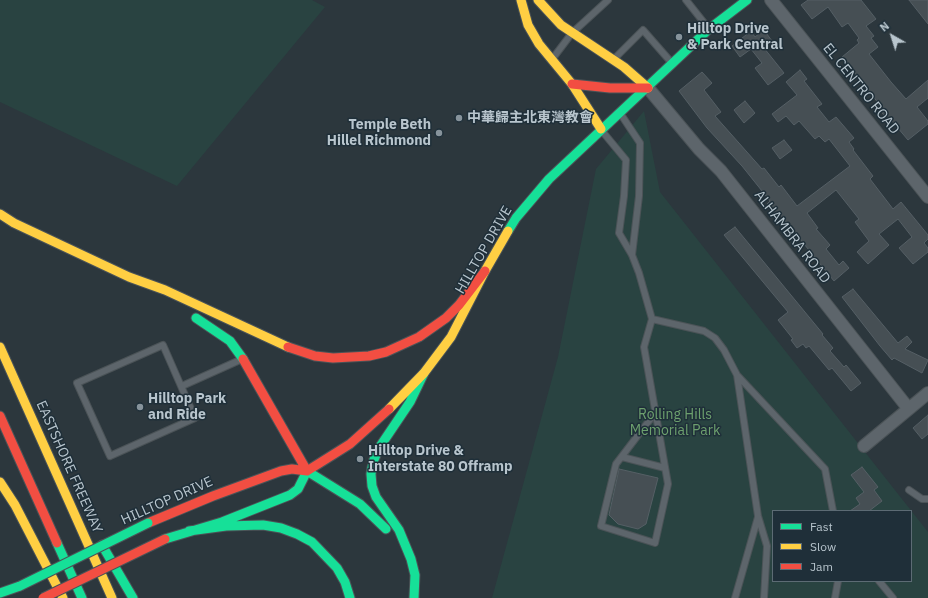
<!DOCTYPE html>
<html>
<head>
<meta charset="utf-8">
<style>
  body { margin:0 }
  #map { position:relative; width:928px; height:598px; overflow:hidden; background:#2c373d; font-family:"IBM Plex Sans",sans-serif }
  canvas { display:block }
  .legend { position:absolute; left:772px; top:510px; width:140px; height:72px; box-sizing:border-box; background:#1f2f39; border:1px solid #5c6b74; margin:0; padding:5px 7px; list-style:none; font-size:12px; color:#b8c5cd }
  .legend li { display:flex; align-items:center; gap:8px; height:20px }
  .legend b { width:20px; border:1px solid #5c6b74 }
  .north { position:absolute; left:872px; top:16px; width:40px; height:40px; -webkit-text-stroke:3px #1f2f39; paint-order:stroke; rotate:321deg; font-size:11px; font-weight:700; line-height:16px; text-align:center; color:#b8c5cd }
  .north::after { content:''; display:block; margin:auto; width:14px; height:18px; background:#b8c5cd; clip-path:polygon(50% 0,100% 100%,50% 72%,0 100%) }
</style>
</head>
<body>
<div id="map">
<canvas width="928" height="598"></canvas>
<ul class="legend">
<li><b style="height:5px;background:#16e098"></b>Fast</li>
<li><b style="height:5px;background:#ffcf43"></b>Slow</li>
<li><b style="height:5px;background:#f24e42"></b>Jam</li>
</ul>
<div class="north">N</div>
</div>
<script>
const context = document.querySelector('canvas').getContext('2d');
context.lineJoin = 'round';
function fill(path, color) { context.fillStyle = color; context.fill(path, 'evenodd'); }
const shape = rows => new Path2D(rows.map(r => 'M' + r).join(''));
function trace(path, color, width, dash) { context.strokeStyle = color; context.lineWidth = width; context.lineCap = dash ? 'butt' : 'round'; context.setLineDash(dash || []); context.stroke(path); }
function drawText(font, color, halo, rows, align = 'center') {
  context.font = font + ' "IBM Plex Sans","Noto Sans SC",sans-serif'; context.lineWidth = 3; context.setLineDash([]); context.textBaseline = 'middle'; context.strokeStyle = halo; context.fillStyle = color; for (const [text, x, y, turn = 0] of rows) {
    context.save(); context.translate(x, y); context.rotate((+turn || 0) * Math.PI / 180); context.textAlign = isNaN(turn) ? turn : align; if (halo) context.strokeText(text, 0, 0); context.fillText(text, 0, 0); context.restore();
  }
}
fill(shape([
  [0,0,312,0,325,7,177,186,0,102],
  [644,111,660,192,928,532,928,598,492,598,558,357,596,169],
  [773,511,911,511,911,581,773,581]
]), '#294341');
const building = shape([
  [808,0,861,0,876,19,866,26,874,36,871,38,878,47,869,54,891,82,906,99,928,80,928,98,917,107,928,121,928,124,908,140,892,121,890,122,876,106,879,104,842,57,859,43,857,40,859,38,848,23,842,27,828,7,812,19,801,5,808,0],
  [909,0,928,0,928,24,909,0],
  [764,30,772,41,764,48,784,73,768,85,755,68,762,63,751,49,740,57,732,46,751,31,755,37,764,30],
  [800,70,807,79,804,81,822,104,817,107,829,122,836,117,854,138,849,142,854,149,853,150,873,176,870,179,893,209,901,202,928,235,928,239,924,243,928,248,928,252,913,264,899,248,912,237,898,219,879,234,889,245,868,264,857,252,869,241,855,222,859,219,836,190,807,213,818,228,816,229,830,245,826,249,839,265,843,261,849,268,834,281,779,213,776,215,767,204,770,201,742,166,707,128,679,91,702,72,712,83,704,90,721,112,715,116,762,169,764,168,779,187,781,185,797,206,850,166,829,139,825,142,819,136,815,139,799,121,794,125,786,116,778,122,772,114,797,95,786,82,800,70],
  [745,101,755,113,744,123,734,110,745,101],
  [784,140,792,150,780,159,772,148,784,140],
  [735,227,823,334,822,335,833,348,830,351,844,367,846,365,861,383,851,391,832,368,829,370,809,346,806,348,803,344,797,348,791,340,793,339,778,320,788,312,724,235,735,227],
  [853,289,898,343,907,336,912,342,905,349,928,360,922,373,894,358,892,360,880,346,842,297,853,289],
  [928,415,928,434,922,439,913,428,928,415],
  [862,467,878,487,874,490,882,501,869,511,850,511,860,504,856,498,864,492,851,475,862,467],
  [619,469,658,478,646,524,638,529,618,524,609,515,619,469]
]);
fill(building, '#464f54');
trace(building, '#555f65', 1);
const lane = shape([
  [686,0,709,29],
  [553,58,572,33,608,0],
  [614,59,643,30,671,62],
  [620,113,640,143,639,196,632,255],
  [602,131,626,160,624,196,619,233,632,255,639,273,652,319],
  [163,345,195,418,110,456,77,383,163,345],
  [737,375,758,516,767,546,764,598],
  [182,386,240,360],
  [655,413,616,464,601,526,655,543,668,484,644,347,652,319,704,331,715,338,724,350,737,375,825,469,833,511],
  [622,457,665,468],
  [909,490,922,499,928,499],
  [879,581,893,598],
  [735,598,758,517],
  [835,598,838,581]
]);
const street = shape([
  [771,0,928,197],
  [648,88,699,149,721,171,908,408],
  [864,446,928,393]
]);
const fast = shape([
  [508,231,516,218,549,179,709,29,747,0],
  [196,318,230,341,243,359],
  [307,471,360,504,386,529],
  [189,531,226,526,263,525,281,528,297,534,312,542,337,568,345,582,350,598],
  [165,539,222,522,290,495,298,489,307,471],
  [57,543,82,598],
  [102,545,133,598],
  [0,593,20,586],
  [414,598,415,575,411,559,399,530,376,497,372,486,371,474,373,462,379,448,410,402,424,373]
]);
const slow = shape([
  [521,0,528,25,539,44,572,84,601,129],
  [538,0,561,25,624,67,648,88],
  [0,214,14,223,129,277,165,290,288,347],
  [0,347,112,598],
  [389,409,424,373,451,337,485,271,508,231],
  [0,482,15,505,63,598]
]);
const jam = shape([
  [572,84,610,88,648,88],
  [288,347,315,356,333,358,369,356,386,352,419,337,446,318,459,305,485,271],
  [243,359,307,471],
  [0,416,57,543],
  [148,523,213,496,281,471,292,469,307,471,350,444,389,409]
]);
trace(lane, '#4b5357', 8);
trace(street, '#4b5357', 14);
trace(fast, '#4b5357', 11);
trace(slow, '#4b5357', 11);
trace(jam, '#4b5357', 11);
trace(lane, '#5d656b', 6);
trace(street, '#5d656b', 12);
trace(fast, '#16e098', 9);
trace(slow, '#ffcf43', 9);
trace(jam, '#f24e42', 9);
const fastBridge = shape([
  [20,586,148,523]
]);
const jamBridge = shape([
  [43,598,165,539]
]);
trace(fastBridge, '#4b5357', 11, []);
trace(jamBridge, '#4b5357', 11, []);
trace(fastBridge, '#16e098', 9);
trace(jamBridge, '#f24e42', 9);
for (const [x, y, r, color] of [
  [679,37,4,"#87939b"],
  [459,118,4,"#87939b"],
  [439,133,4,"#87939b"],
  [140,407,4,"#87939b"],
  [360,459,4,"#87939b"]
]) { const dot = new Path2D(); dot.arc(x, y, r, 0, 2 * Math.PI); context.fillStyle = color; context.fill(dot); trace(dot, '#1f2f39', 1.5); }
drawText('bold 14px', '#b8c5cd', '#1f2f39', [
  ["Hilltop Drive",687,29],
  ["& Park Central",687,45],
  ["中華歸主北東灣教會",467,118],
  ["Temple Beth",431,125,"right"],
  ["Hillel Richmond",431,141,"right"],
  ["Hilltop Park",148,399],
  ["and Ride",148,415],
  ["Hilltop Drive &",368,451],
  ["Interstate 80 Offramp",368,467]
], 'left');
drawText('14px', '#b8c5cd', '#1f2f39', [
  ["EL CENTRO ROAD",861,89,51],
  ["ALHAMBRA ROAD",792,237,52],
  ["HILLTOP DRIVE",484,250,-60],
  ["EASTSHORE FREEWAY",69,467,66],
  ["HILLTOP DRIVE",167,501,-24]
]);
drawText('14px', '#6da06e', '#1f2f39', [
  ["Rolling Hills",675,415],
  ["Memorial Park",675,431]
]);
</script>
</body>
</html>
